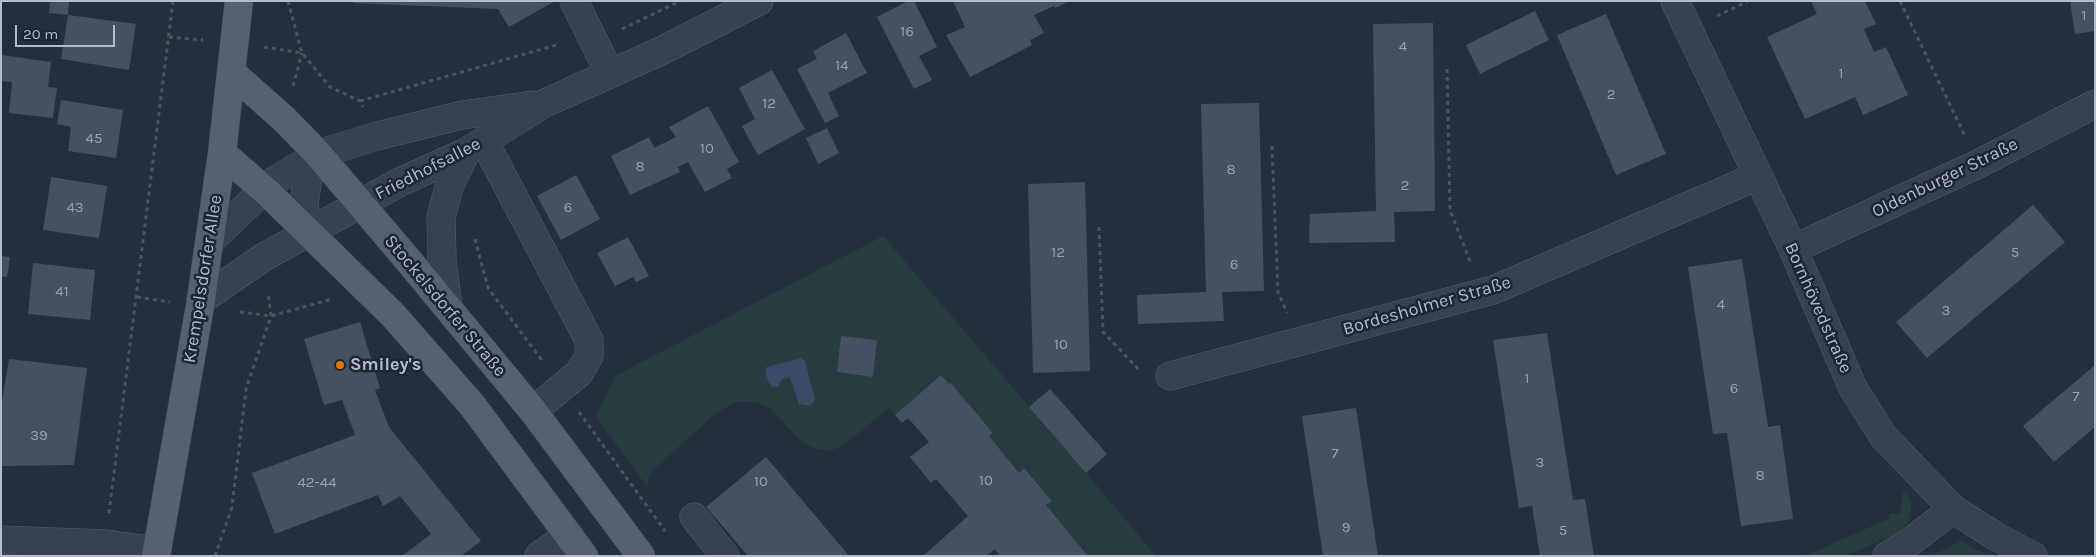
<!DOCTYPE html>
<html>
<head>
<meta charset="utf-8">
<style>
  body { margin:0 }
  #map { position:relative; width:2096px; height:557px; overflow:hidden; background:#242f3e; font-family:Karla,sans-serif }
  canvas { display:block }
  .frame { position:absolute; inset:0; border:2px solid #b4bcc9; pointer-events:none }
  .scale { position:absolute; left:15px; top:25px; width:100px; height:22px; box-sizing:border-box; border:2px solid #b4bcc9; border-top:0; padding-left:6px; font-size:15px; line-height:18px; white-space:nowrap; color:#b4bcc9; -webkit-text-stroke:4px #1d2633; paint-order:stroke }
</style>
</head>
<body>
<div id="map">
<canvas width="2096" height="557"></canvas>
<div class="frame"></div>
<div class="scale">20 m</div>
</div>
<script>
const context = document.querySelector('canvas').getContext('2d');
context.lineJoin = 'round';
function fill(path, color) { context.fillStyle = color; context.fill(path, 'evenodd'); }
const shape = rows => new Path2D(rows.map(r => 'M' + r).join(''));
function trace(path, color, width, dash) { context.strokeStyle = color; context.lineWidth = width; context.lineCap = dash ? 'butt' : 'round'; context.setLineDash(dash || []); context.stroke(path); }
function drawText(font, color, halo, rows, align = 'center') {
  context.font = font + ' Karla,sans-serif'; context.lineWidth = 5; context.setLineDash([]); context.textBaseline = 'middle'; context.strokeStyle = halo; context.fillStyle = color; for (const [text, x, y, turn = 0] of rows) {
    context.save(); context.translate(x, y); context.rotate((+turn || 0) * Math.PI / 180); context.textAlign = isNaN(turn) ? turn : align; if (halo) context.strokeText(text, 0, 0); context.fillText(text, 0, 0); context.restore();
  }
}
fill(shape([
  [883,236,1086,473,1156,556,1088,556,1046,505,1051,500,1025,468,1019,473,989,436,993,433,950,383,949,384,941,375,895,415,889,408,842,446,829,451,814,448,802,442,771,409,759,403,742,401,732,404,716,413,653,470,649,476,648,488,596,416,615,376],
  [1903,491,1909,496,1911,501,1911,511,1908,523,1897,533,1846,556,1805,556,1888,519,1890,513,1900,514],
  [1961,541,1989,556,1931,556]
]), '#263c3f');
fill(shape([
  [801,358,805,361,815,400,810,406,799,404,790,378,782,379,778,387,772,387,768,381,765,370,767,367]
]), '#394c67');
fill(shape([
  [50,1,69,1,68,15,49,13],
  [353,1,555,1,509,27,498,9,353,3],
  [908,1,914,1,937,47,919,56,932,80,914,89,877,17],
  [953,1,1070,1,1055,8,1054,6,1034,15,1044,33,1030,40,1032,45,970,77,946,35,965,27],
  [1811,1,1865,1,1876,24,1864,29,1874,52,1886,47,1908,95,1863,115,1855,97,1805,119,1767,37,1817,14],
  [2070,1,2095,1,2095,31,2075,34],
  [1535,11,1549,40,1480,74,1466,45],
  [1606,14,1666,154,1616,175,1557,35],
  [68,15,136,24,129,70,61,59],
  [1433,23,1435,211,1394,212,1395,242,1309,243,1310,214,1376,211,1373,24],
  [846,33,867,73,828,93,839,116,825,123,797,69,817,59,813,51],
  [2,55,51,62,48,87,57,88,53,118,9,113,12,82,1,81],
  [772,70,805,129,758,155,742,126,755,119,739,88],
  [61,100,123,110,116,158,68,151,71,127,57,124],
  [1259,103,1264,291,1222,292,1224,321,1138,324,1137,295,1206,292,1201,104],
  [708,106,739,162,727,169,732,178,705,192,688,162,678,167,680,172,630,195,611,156,649,137,654,148,676,137,669,127],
  [827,128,839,153,818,164,806,138],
  [576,175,600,219,561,240,537,196],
  [51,177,107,186,99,238,43,230],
  [1085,182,1090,371,1033,373,1028,184],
  [2033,205,2065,242,1927,358,1896,322],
  [628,237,649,276,636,282,633,277,615,286,597,253],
  [1,256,10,257,7,277,1,276],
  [1742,259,1768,427,1780,425,1793,519,1741,526,1727,433,1713,434,1688,267],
  [33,263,95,270,90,320,28,314],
  [360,322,380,388,375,390,389,427,481,541,461,556,402,556,431,534,400,496,383,506,378,495,275,534,252,473,355,435,342,400,324,405,304,339],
  [1547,333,1573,500,1585,499,1594,556,1540,556,1532,506,1519,508,1493,340],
  [841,336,877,340,873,377,837,372],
  [9,359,87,368,74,465,1,466,1,407],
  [2095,365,2095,427,2054,462,2023,426],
  [941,375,949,384,950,382,993,433,989,436,1019,473,1024,468,1052,501,1046,505,1088,556,1000,556,995,549,986,556,923,556,968,516,936,479,931,483,910,457,929,442,908,418,902,423,895,415],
  [1050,389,1107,454,1086,473,1029,407],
  [1356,408,1378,556,1323,556,1302,416],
  [766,457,849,556,748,556,719,522,706,507]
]), '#455162');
const minor = shape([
  [574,1,610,74],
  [1675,1,1793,249,1853,388,1883,436,1953,509,1995,536,2033,556],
  [484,141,589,340,589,356,579,373,533,411],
  [309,232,304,203,308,178,318,154],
  [210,241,271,183,318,154,377,136,462,115,533,105],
  [1793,249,1978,164,2095,104],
  [201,300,264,257,398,183,466,152,545,103,661,51,759,1],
  [448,307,442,261,441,217,450,184,466,152],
  [1170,376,1493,290,1758,176],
  [694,517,725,556],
  [1,540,106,544,157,551],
  [539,556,569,535],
  [1887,556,1910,542,1953,509]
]);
const major = shape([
  [231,72,284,119,318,154,408,260,533,411,641,556],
  [222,153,268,193,393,315,472,405,584,556],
  [156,556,200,306,222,153,239,1]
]);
trace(minor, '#565f6c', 29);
trace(major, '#414a57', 29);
trace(shape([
  [288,1,302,53,330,87,360,101,363,107],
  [1900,1,1965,136],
  [1717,16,1748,1],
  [622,29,680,1],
  [169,37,203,40],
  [264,47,302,53],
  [1447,69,1450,210,1471,264],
  [293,86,302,53],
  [360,101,560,44],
  [1272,146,1278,292,1287,313],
  [1099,227,1103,332,1140,371],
  [475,239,488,288,544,363],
  [137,297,170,302],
  [240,312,271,316,332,299],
  [579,412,665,531],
  [109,513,173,1],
  [215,556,232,507,246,389,271,316,268,292]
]), '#44595c', 3, [4, 4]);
trace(minor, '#38414e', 28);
trace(major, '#56606e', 28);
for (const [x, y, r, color] of [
  [340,365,5,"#e8710a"]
]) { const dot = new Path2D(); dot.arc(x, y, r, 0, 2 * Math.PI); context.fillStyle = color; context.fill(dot); trace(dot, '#1d2633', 2); }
drawText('15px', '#98a1af', null, [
  ["1",2084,16],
  ["16",907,32],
  ["4",1403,47],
  ["14",842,66],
  ["1",1841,74],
  ["2",1611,95],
  ["12",769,104],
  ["45",94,139],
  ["10",707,149],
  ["8",640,167],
  ["8",1231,170],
  ["2",1405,186],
  ["43",75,208],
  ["6",568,208],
  ["12",1058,253],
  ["5",2015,253],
  ["6",1234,265],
  ["41",62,292],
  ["4",1721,305],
  ["3",1946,311],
  ["10",1061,345],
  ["1",1527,379],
  ["6",1734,389],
  ["7",2076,397],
  ["39",39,436],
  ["7",1335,454],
  ["3",1540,463],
  ["8",1760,476],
  ["10",986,481],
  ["10",761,482],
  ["42-44",317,483],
  ["9",1346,528],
  ["5",1563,531]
]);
drawText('18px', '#b4bcc9', '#1d2633', [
  ["Friedhofsallee",428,169,-27],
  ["Oldenburger Straße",1945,178,-26],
  ["Krempelsdorfer Allee",203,279,-81],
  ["Stockelsdorfer Straße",445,306,50],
  ["Bordesholmer Straße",1427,306,-16],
  ["Bornhövedstraße",1818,308,66]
]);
drawText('bold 18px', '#b4bcc9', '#1d2633', [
  ["Smiley's",350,365]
], 'left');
</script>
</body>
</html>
